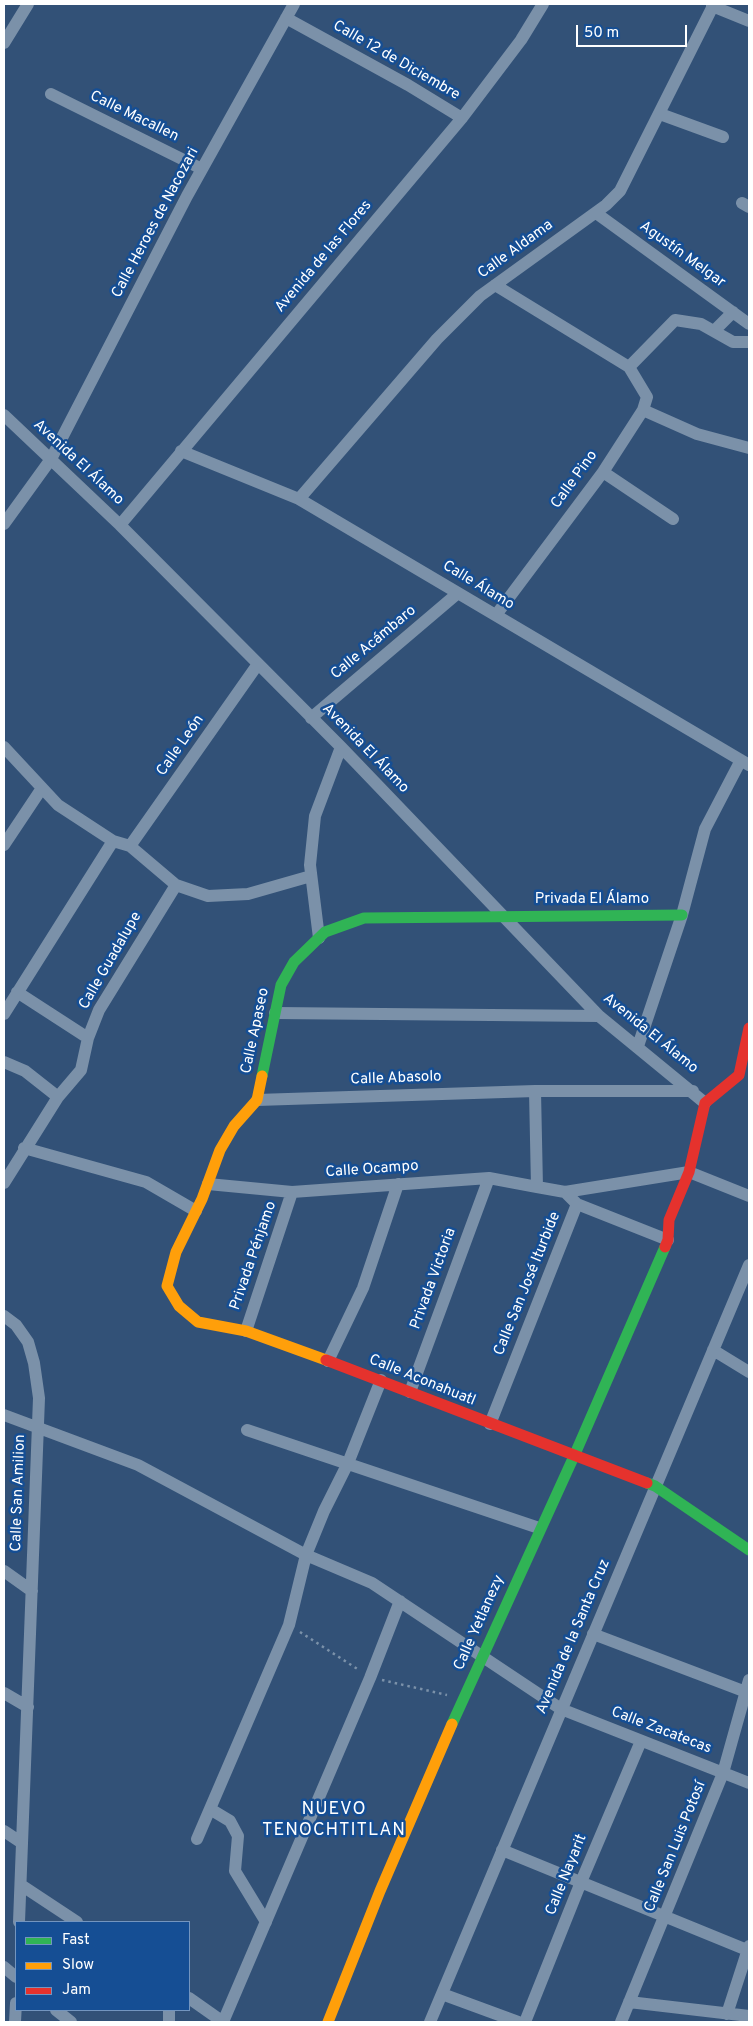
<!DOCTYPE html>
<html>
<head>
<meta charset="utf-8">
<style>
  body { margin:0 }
  #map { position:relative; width:753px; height:2026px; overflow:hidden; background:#325177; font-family:Overpass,sans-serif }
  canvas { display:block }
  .frame { position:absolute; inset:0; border:5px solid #fff; pointer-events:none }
  .legend { position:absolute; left:15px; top:1921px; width:175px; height:90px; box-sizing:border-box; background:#154e94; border:1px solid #7395bf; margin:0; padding:6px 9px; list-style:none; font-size:15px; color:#fff }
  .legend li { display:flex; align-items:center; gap:10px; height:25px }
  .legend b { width:25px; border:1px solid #7395bf }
  .scale { position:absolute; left:576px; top:25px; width:111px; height:22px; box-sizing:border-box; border:2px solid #fff; border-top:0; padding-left:6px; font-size:15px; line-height:18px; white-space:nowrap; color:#fff; -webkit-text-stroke:4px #154e94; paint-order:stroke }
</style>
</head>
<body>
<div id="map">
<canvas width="753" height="2026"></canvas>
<div class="frame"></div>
<ul class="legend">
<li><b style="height:6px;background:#30b455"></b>Fast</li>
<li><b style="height:6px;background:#ff9f0a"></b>Slow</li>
<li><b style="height:6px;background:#e5322d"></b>Jam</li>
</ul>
<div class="scale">50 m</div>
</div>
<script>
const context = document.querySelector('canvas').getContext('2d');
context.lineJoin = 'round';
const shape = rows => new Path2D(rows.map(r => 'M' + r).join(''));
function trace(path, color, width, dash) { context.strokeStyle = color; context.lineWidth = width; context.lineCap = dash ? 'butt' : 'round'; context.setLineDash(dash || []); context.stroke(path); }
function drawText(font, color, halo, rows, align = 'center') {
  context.font = font + ' Overpass,sans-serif'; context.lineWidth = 5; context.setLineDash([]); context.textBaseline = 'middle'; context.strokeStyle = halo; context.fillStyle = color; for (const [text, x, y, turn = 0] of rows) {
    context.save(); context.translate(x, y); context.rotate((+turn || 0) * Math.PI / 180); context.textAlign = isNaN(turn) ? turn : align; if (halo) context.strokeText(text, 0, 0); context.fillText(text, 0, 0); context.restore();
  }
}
trace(shape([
  [300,1632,359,1670],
  [382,1680,447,1695]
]), '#7b91a9', 2.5, [2.5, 4]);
trace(shape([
  [712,6,749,21],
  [286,18,408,85,462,118],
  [4,43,28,4],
  [51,94,202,169],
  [660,114,723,137],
  [742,203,749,207],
  [596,213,749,324],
  [495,285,629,367,647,397,643,410,603,472,496,615],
  [714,331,733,312],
  [629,367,675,320,701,324,733,342,749,342],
  [643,410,697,434,749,448],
  [4,415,120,525,341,747,599,1016,705,1103],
  [181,451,299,499,749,765],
  [603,472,673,519],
  [299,499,437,339,480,296,606,205,620,191,714,4],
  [4,524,51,459,187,196,294,4],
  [120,525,462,118,521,40,543,4],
  [311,718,458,593],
  [4,747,58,805,113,841,130,846,176,885,99,1010,88,1038,81,1070,58,1097,4,1183],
  [4,845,42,788],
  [130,846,258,664],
  [176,885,208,896,248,894,311,876],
  [319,938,310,865,315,816,341,747],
  [17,992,88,1038],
  [275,1013,599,1016],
  [4,1014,113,841],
  [638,1046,682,915,705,829,741,760],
  [4,1062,25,1071,58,1097],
  [535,1091,537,1187,565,1192,577,1204,668,1240],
  [257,1100,535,1091,693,1091],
  [24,1148,146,1182,196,1211],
  [208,1184,292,1192,489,1178,537,1187],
  [565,1192,689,1172,749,1196],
  [4,1316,16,1325,28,1342,34,1363,39,1398,19,1922],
  [246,1331,292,1192],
  [713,1350,749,1372],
  [328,1361,363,1288,398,1184],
  [410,1392,489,1178],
  [4,1415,138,1465,306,1555,372,1583,561,1709,749,1783],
  [490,1424,577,1204],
  [247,1430,539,1528],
  [4,1571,32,1591],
  [593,1634,746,1692],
  [4,1693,28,1707],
  [210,1809,230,1821,238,1836,235,1871,266,1922],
  [4,1831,22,1843],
  [197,1839,289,1625,306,1555,324,1511,348,1463,381,1380],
  [502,1850,747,1950],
  [21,1885,77,1922],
  [4,1967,16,1977],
  [442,1994,518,2022],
  [189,1998,223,2022],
  [629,2002,749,2016],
  [56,2010,71,2022],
  [169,2010,169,2022],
  [727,2014,749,1946],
  [15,2022,16,2003],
  [223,2022,370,1678,400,1601],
  [430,2022,749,1265],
  [525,2022,581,1882,641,1741],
  [621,2022,723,1773,749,1680]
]), '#7b91a9', 12);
trace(shape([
  [262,1076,281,985,294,962,325,932,364,918,682,915],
  [647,1483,655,1486,749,1550],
  [452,1724,575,1454,665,1247]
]), '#30b455', 11);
trace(shape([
  [262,1076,257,1100,234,1126,220,1150,202,1199,176,1252,167,1286,179,1306,198,1322,246,1331,326,1360],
  [328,2022,380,1891,452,1724]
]), '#ff9f0a', 11);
trace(shape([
  [665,1247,668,1240,669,1220,689,1172,705,1103,739,1075,749,1028],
  [326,1360,647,1483]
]), '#e5322d', 11);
drawText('15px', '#fff', '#154e94', [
  ["Calle 12 de Diciembre",396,61,30],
  ["Calle Macallen",134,117,26],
  ["Calle Heroes de Nacozari",156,223,-62],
  ["Calle Aldama",516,250,-36],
  ["Agustín Melgar",682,255,36],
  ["Avenida de las Flores",324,257,-50],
  ["Avenida El Álamo",78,463,43],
  ["Calle Pino",575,480,-54],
  ["Calle Álamo",478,586,31],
  ["Calle Acámbaro",374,643,-40],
  ["Calle León",181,746,-55],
  ["Avenida El Álamo",365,749,46],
  ["Privada El Álamo",592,900],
  ["Calle Guadalupe",111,961,-60],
  ["Calle Apaseo",256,1031,-78],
  ["Avenida El Álamo",650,1034,39],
  ["Calle Abasolo",396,1079,-2],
  ["Calle Ocampo",372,1170,-4],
  ["Privada Pénjamo",254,1256,-71],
  ["Privada Victoria",434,1279,-70],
  ["Calle San José Iturbide",528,1284,-68],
  ["Calle Aconahuatl",422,1381,22],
  ["Calle San Amilion",19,1493,-88],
  ["Calle Yetlanezy",480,1623,-66],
  ["Avenida de la Santa Cruz",574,1637,-67],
  ["Calle Zacatecas",661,1731,21],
  ["Calle San Luis Potosí",676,1847,-68],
  ["Calle Nayarit",567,1875,-68]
]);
context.letterSpacing = '1px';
drawText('18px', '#fff', '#154e94', [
  ["NUEVO",334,1810],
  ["TENOCHTITLAN",334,1831]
]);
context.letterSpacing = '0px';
</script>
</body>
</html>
